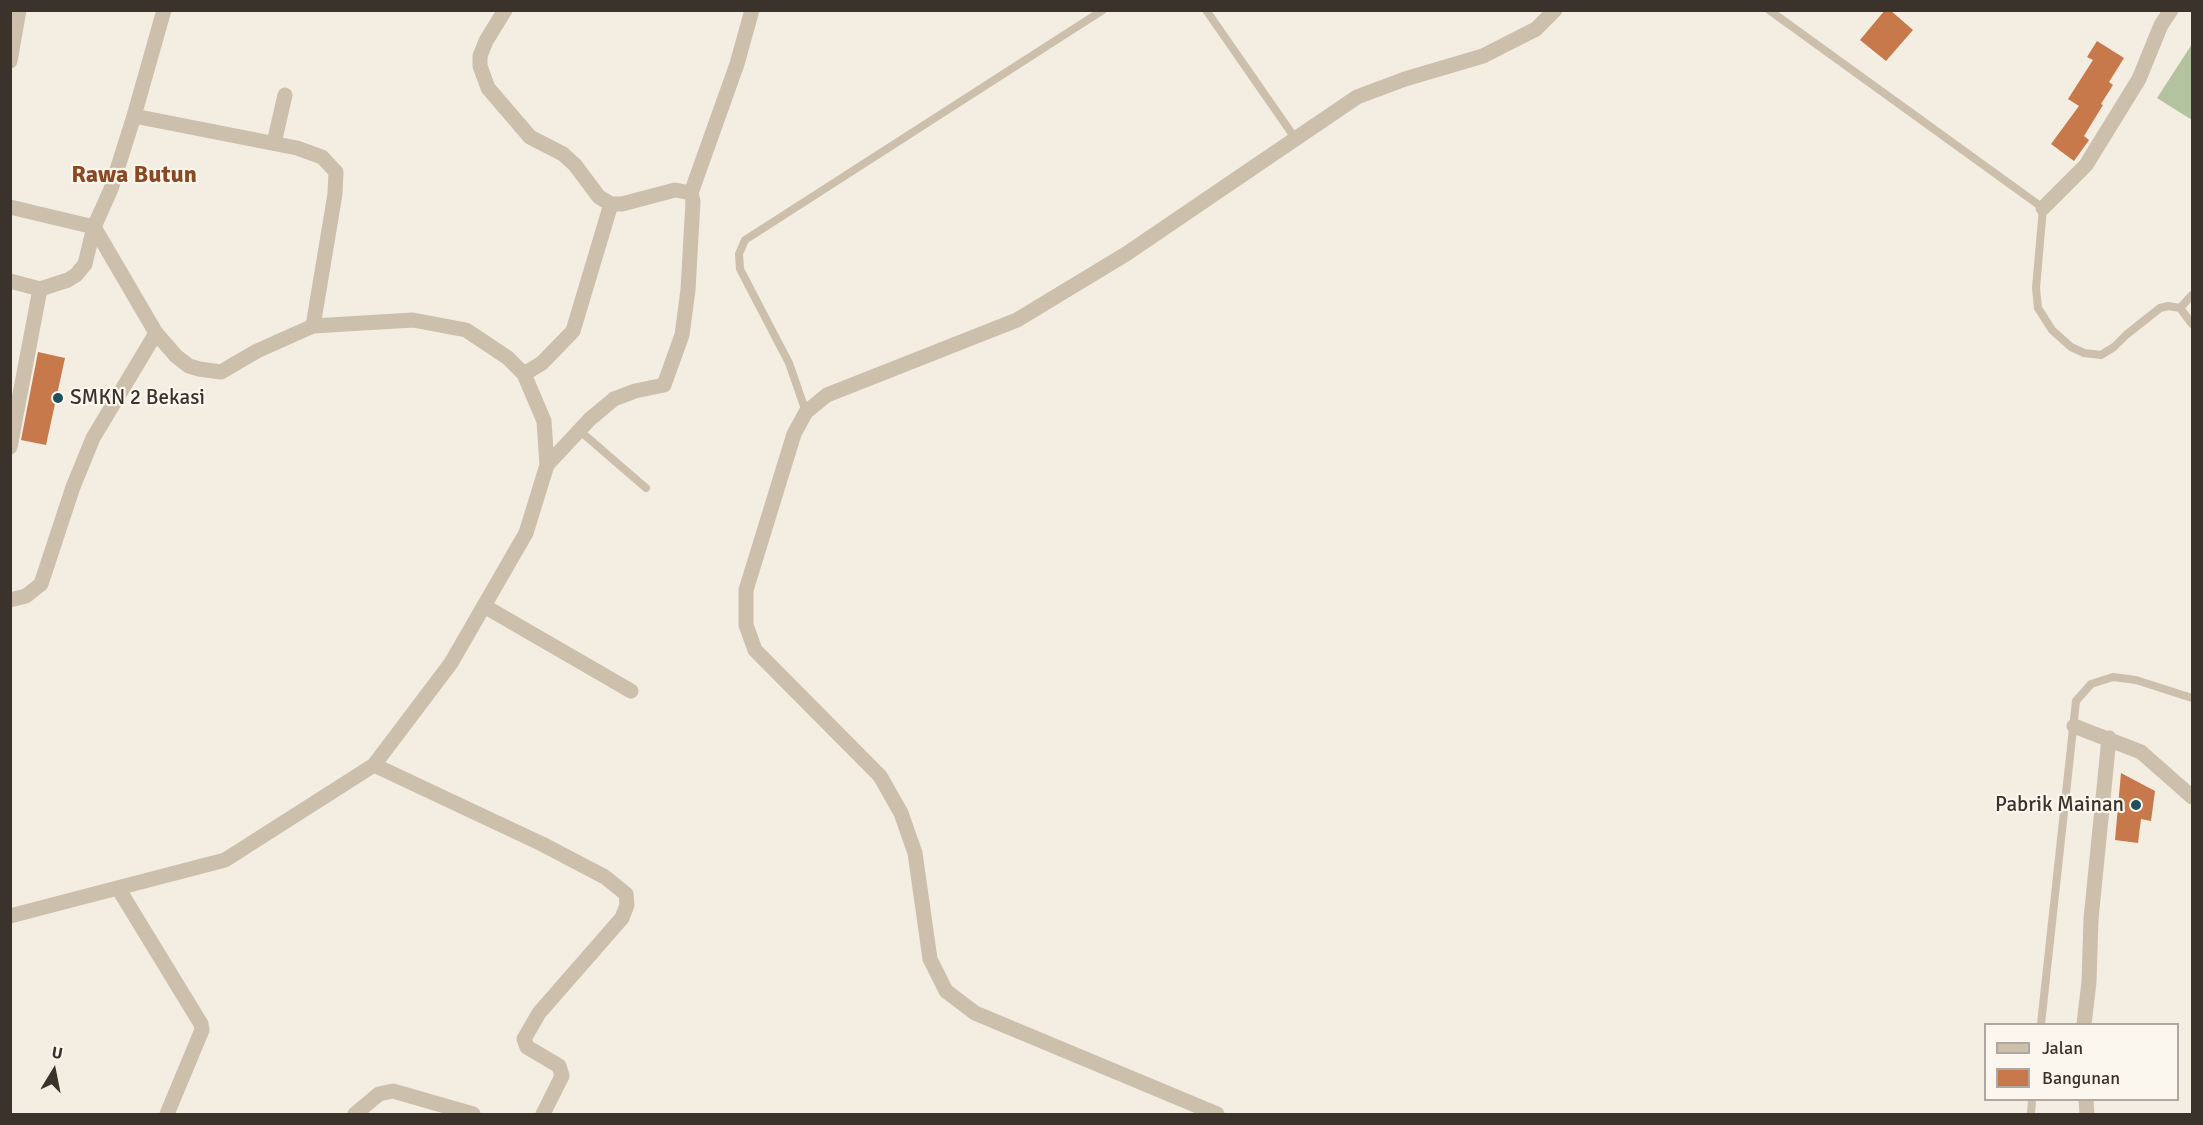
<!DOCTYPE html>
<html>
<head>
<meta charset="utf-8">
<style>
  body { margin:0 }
  #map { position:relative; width:2203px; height:1125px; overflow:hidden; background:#f4ede1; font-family:Signika,sans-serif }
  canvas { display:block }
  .frame { position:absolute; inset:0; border:12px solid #3a322b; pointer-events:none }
  .legend { position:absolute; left:1984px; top:1023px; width:195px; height:78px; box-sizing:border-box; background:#fbf6ee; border:2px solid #aea8a0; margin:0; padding:8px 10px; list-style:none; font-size:18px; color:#3a322b }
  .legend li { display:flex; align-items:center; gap:12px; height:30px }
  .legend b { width:30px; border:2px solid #aea8a0 }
  .north { position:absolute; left:24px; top:1041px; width:60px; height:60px; -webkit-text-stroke:4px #fbf6ee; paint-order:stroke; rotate:10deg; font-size:16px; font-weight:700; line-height:24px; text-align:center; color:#3a322b }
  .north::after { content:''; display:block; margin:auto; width:21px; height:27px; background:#3a322b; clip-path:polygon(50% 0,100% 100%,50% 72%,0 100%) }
</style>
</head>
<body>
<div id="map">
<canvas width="2203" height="1125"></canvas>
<div class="frame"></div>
<ul class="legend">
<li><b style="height:8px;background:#ccbfac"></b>Jalan</li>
<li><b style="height:16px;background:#c7794b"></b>Bangunan</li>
</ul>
<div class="north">U</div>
</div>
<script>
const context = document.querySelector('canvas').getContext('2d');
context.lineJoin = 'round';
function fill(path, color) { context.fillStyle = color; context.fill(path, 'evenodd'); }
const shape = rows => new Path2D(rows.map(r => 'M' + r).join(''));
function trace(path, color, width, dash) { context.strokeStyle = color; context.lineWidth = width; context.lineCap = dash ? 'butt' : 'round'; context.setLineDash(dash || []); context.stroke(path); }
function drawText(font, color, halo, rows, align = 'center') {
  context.font = font + ' Signika,sans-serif'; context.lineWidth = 4.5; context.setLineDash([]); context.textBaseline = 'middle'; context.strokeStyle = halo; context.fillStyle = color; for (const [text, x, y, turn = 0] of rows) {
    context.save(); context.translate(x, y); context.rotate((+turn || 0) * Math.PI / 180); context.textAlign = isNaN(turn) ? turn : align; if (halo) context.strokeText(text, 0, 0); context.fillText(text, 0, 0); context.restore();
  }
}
fill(shape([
  [2192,44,2192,120,2157,98]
]), '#b3c3a0');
fill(shape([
  [1885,10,1890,10,1913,30,1886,61,1860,40],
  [2097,41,2124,58,2109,82,2113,85,2101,104,2103,105,2084,136,2089,140,2074,161,2051,144,2079,106,2068,99,2093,60,2087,57],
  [38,352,65,358,46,445,21,440],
  [2121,773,2155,791,2151,821,2141,819,2138,843,2115,840]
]), '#c7794b');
trace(shape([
  [1206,10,1295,138],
  [1769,10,2043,208,2036,288,2038,308,2052,330,2071,347,2084,353,2101,355,2114,347,2126,335,2160,308,2168,306,2180,308,2192,324],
  [2180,308,2192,295],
  [806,412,789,363,740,269,739,254,745,240,1103,10],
  [580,431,646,488],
  [2041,1024,2076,701,2091,684,2113,677,2136,680,2192,698],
  [2031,1114,2032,1100]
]), '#ccbfac', 8);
trace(shape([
  [505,10,486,41,480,56,480,66,488,88,530,137,563,154,575,165,599,197,611,204],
  [10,61,19,10],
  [134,116,297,148,322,157,336,172,335,194,313,326],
  [274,143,285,95],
  [10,207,94,227,156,333,176,356,189,366,199,369,221,372,257,351,313,326,413,320,466,330,508,358,524,374,544,421,547,465,526,533,451,663,374,765,225,860,10,916],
  [2043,208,2086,165,2139,79,2161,25,2171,10],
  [10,281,40,289,68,280,76,275,85,264,94,227,111,189,134,116,164,10],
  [524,374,542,363,573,331,611,204,622,204,675,190,691,193],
  [10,447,40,289],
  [547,465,590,419,614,399,635,391,664,385,682,335,688,290,693,201,691,193,737,64,752,10],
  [10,600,26,596,41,584,73,487,93,438,156,333],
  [484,606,631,691],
  [2074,726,2141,752,2192,797],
  [374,765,542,844,605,877,626,894,627,905,622,918,539,1013,524,1039,527,1047,559,1066,562,1076,543,1114],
  [118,888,201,1024,202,1030,167,1114],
  [2084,1024,2089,982,2091,919,2109,738],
  [2086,1100,2087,1114],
  [355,1114,379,1094,393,1091,473,1114]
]), '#ccbfac', 15);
trace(shape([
  [1217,1114,975,1013,946,991,930,959,915,853,901,813,880,776,755,650,746,625,746,590,794,434,806,412,827,395,1017,320,1126,254,1357,97,1405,79,1483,56,1536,29,1555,10]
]), '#ccbfac', 15);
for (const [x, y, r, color] of [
  [58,398,6,"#1f515d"],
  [2136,805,6,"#1f515d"]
]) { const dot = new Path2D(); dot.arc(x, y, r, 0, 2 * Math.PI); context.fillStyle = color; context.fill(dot); trace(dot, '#fbf6ee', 2); }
drawText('21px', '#3a322b', '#fbf6ee', [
  ["SMKN 2 Bekasi",70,398],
  ["Pabrik Mainan",2124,805,"right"]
], 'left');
drawText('bold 24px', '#8b4923', '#fbf6ee', [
  ["Rawa Butun",134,176]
]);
</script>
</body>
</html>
